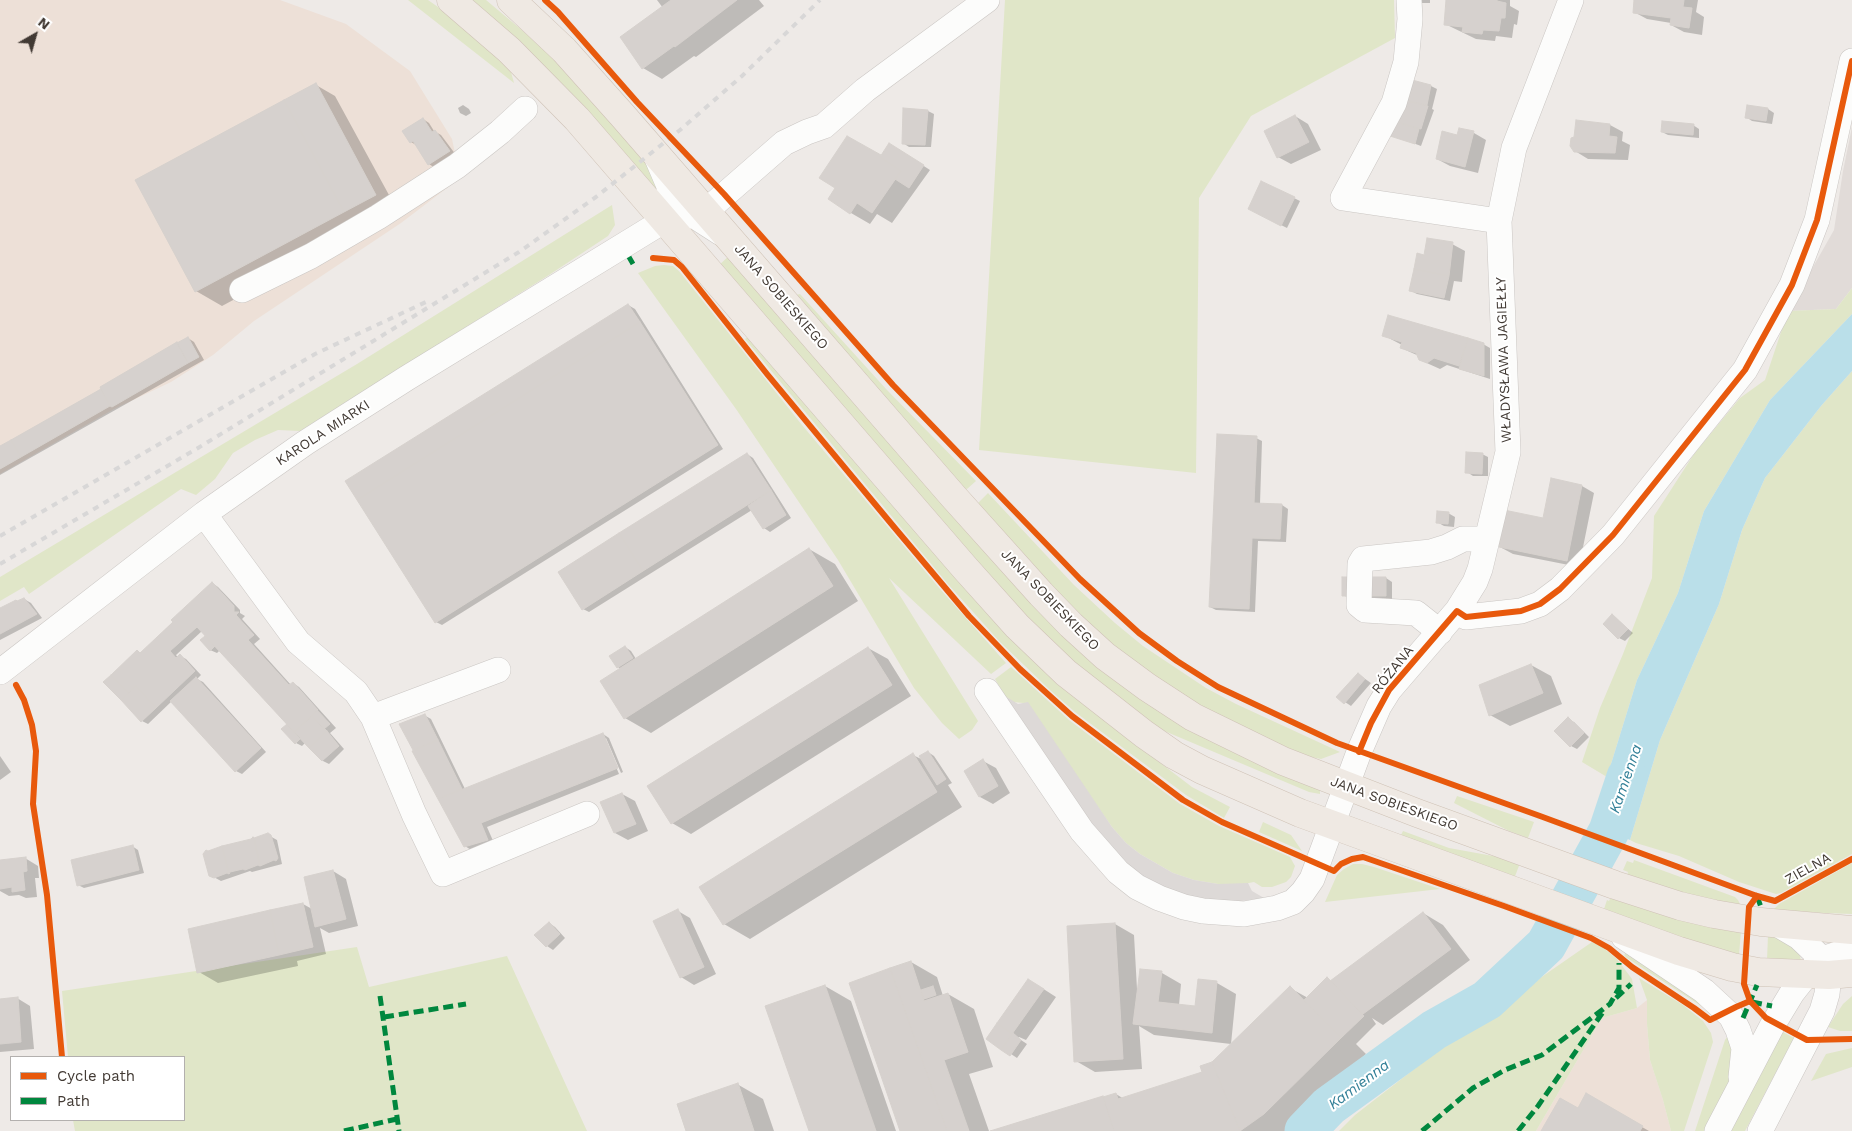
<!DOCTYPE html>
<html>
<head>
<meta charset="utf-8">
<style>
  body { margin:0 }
  #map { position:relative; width:1852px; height:1131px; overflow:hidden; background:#eeeae7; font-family:"Work Sans",sans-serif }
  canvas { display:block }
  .legend { position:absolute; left:10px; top:1056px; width:175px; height:65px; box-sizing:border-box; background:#fff; border:1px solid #b3b0ae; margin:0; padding:6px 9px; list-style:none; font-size:15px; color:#423a34 }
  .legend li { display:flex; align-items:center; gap:10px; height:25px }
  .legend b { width:25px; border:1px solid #b3b0ae }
  .north { position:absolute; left:10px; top:10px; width:50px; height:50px; -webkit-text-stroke:4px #fff; paint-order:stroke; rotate:38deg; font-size:14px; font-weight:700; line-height:20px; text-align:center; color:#423a34 }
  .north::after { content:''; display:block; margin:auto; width:18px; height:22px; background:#423a34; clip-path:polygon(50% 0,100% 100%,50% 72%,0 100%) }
</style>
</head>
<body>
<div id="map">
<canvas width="1852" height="1131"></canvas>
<ul class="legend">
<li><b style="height:6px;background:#e8590c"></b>Cycle path</li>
<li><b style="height:6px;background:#00873e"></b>Path</li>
</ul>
<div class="north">N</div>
</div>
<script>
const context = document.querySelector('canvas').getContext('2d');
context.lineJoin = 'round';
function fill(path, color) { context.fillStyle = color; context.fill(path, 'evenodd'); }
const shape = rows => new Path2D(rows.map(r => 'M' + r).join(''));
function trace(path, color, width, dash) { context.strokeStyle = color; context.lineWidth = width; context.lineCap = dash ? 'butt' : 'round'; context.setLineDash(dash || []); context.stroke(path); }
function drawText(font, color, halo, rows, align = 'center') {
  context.font = font + ' "Work Sans",sans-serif'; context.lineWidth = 4; context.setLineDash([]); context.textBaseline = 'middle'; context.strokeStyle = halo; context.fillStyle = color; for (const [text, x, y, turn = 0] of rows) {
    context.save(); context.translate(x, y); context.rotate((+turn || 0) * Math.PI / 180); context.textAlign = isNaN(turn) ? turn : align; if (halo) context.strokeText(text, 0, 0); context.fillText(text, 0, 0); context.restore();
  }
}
fill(shape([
  [0,0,280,0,346,24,410,71,452,139,456,158,464,175,401,223,254,321,213,355,171,382,114,409,0,474],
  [1647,1000,1647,1024,1650,1060,1663,1100,1671,1131,1536,1131,1602,1018,1637,1008]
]), '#ede0d7');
fill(shape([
  [1852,127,1852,288,1836,309,1788,311,1834,230,1843,171]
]), '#e1dbd8');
fill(shape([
  [408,0,428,0,438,7,507,66,511,72,514,83],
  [467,0,486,0,548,52,653,169,658,194],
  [1005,0,1394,0,1395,38,1251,116,1199,198,1196,473,979,450],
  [612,205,615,225,608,236,549,275,300,431,278,430,255,440,233,453,215,479,196,495,181,489,29,594,24,587,0,601,0,577,357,364],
  [729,256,1032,603,1318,789,1320,790,1320,794,1309,792,1162,730,1074,664,1027,618,719,265],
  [664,265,673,266,679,271,802,425,940,589,1006,663,991,674,889,578,978,721,972,730,959,739,942,723,914,688,838,560,736,409,638,273,655,266],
  [1852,288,1852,314,1770,400,1704,511,1678,593,1637,680,1607,777,1582,762,1600,708,1623,654,1652,578,1654,516,1694,454,1740,398,1765,380,1788,311,1836,309],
  [800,294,887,390,976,481,967,489,963,488,796,295],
  [749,336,1058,682,1108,723,1192,787,1230,807,1224,818,1186,795,1075,712,1050,690,1000,642,947,583,811,419,745,339],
  [1852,371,1852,854,1781,893,1776,894,1739,882,1679,856,1636,843,1630,840,1660,740,1719,604,1742,530,1765,478,1821,406],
  [988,493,1074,585,1115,623,1143,646,1206,688,1236,704,1340,752,1321,759,1306,756,1224,720,1153,676,1113,645,1078,614,1049,585,978,503],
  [1011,667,1069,720,1180,804,1219,826,1290,857,1295,866,1291,877,1286,882,1272,887,1262,887,1254,882,1238,885,1218,884,1194,880,1173,873,1140,854,1126,843,1112,827,1024,703,1012,702,1005,696,995,679],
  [1457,796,1534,822,1528,838,1509,831,1454,803],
  [1263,822,1291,835,1302,851,1259,832],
  [1403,831,1449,848,1504,858,1520,863,1514,879,1400,837],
  [1634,860,1735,897,1738,900,1741,906,1684,893,1627,875,1628,872,1623,870,1627,861,1633,863],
  [1852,863,1852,914,1772,911,1779,904],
  [1353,864,1362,864,1374,867,1440,889,1325,902,1337,875,1344,869],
  [1611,897,1741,931,1739,955,1716,950,1607,913,1608,910,1604,909,1607,900,1609,901],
  [1768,935,1780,938,1799,953,1801,960,1798,964,1767,960],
  [1592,942,1601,946,1617,959,1632,979,1637,1008,1602,1018,1536,1131,1339,1131,1355,1115,1458,1035],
  [357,947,369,987,507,956,587,1131,75,1131,73,1120,184,1120,184,1057,68,1057,62,991],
  [1626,953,1683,990,1712,1013,1627,958,1624,955],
  [1639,978,1683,1005,1703,1021,1711,1033,1713,1042,1684,1131,1671,1131,1663,1100,1650,1060,1647,1024,1647,1000],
  [1852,996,1852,1031,1840,1031,1828,1027,1843,1004],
  [1779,1030,1794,1038,1745,1131,1727,1131],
  [1729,1034,1732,1041,1732,1077,1707,1131,1695,1131,1725,1040],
  [1852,1048,1852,1067,1811,1081,1826,1054]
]), '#e0e6c8');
fill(shape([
  [1005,696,1018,704,1028,702,1112,827,1126,843,1140,854,1173,873,1194,880,1218,884,1248,883,1252,891,1264,898,1233,902,1193,898,1151,882,1131,868,1101,838]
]), '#ddd9d7');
fill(shape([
  [1852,314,1852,371,1821,406,1765,478,1742,530,1719,604,1660,740,1630,840,1591,824,1607,777,1637,680,1678,593,1704,511,1770,400]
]), '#badfe9');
fill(shape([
  [657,0,759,0,764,6,696,57,694,56,662,79,643,68,663,8],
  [1415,0,1430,0,1430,3,1420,3],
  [1448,0,1510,0,1510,6,1519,11,1517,25,1514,24,1512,38,1496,36,1495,41,1476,39,1445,24],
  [1636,0,1698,0,1696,12,1704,17,1702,35,1684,32,1671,25,1671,23,1647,19,1634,12],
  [316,85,335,96,395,206,369,227,222,306,196,291],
  [1431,86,1437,89,1432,109,1434,110,1421,146,1391,135,1400,109],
  [463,105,469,109,471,113,466,116,460,113,458,108],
  [1748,106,1768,109,1774,113,1772,124,1752,121,1746,117],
  [928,111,934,114,931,147,909,147,903,143],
  [1295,116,1308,124,1321,150,1291,164,1278,157],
  [423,119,429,123,434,131,441,135,456,155,435,168,429,164,416,145,411,142],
  [1577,121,1610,125,1623,132,1622,141,1630,145,1628,160,1588,159,1575,151],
  [1693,125,1699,129,1699,138,1668,135,1662,132],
  [1474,133,1486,140,1478,173,1450,166,1437,159,1458,137],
  [848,137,882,157,896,148,930,170,892,223,877,214,870,224,851,213,836,188],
  [1294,198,1300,201,1287,228,1255,212],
  [1452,244,1465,251,1462,282,1454,281,1450,301,1417,294,1411,291,1425,256],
  [628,305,635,309,723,449,442,625,436,622],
  [1389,316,1483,344,1490,348,1490,379,1447,365,1440,369,1420,360,1419,356,1401,348,1402,345,1383,335],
  [188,338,194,342,204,360,0,475,0,447,102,389],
  [1256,438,1262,441,1260,504,1282,505,1288,509,1286,542,1258,541,1255,612,1216,610,1210,607],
  [747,454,753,458,791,518,770,532,764,528,752,510,589,612,583,609],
  [1482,454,1488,457,1488,476,1473,476,1467,472],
  [1582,486,1594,493,1579,567,1513,554,1500,547,1544,520],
  [1448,513,1455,517,1454,527,1444,526,1437,522],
  [809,549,835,564,858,601,651,733,625,718,621,669,618,667,625,647,631,651,636,659],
  [1386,578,1392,582,1392,599,1349,598,1343,595],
  [212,583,218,587,240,610,240,613,245,616,242,619,260,639,254,644,291,685,293,683,299,687,336,728,330,733,344,749,329,764,323,761,306,742,302,746,296,743,283,729,289,724,220,650,217,653,210,650,202,640,207,636,202,631,176,655,178,658,180,656,186,659,201,675,197,679,203,682,266,752,242,774,236,771,172,701,148,724,142,721,105,682,138,652,141,654],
  [24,599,31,603,42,618,0,640,0,610],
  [1613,616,1633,633,1625,641,1619,638],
  [868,648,888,659,911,696,691,834,672,823],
  [1531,665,1551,676,1562,704,1510,726,1490,715],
  [1358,674,1371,683,1351,706,1345,702],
  [424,715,431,719,465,789,603,734,609,738,623,772,621,773,606,738,604,738,619,774,487,827,494,843,471,850,465,846,401,725],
  [1568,719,1574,722,1589,737,1577,749,1571,746],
  [928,752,934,756,952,783,948,785,962,807,750,939,724,924,913,755,923,760],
  [0,756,11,772,0,780],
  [983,761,996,768,1010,793,993,804,980,797,966,771],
  [622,794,635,801,648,831,628,840,615,833],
  [268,835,277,840,282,864,252,872,250,871,221,881,210,875],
  [132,846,138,850,144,873,84,888,78,885],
  [25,858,38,866,39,878,35,878,37,897,26,898,19,895,9,896,0,891,0,861],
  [333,871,346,879,358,926,329,933,320,928,326,954,297,961,298,966,218,983,199,972,189,930,303,904,312,909],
  [678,911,690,918,716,974,694,985,681,977],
  [1423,913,1443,925,1470,960,1383,1025,1372,1018,1376,1024,1356,1044,1366,1054,1286,1131,994,1131,1116,1094,1124,1099,1204,1073,1290,988,1308,998],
  [549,923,555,927,565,938,553,950,547,946,536,935],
  [1115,924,1134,935,1137,989,1162,973,1181,984,1179,1005,1196,1007,1199,981,1217,983,1236,994,1231,1044,1154,1035,1139,1026,1142,1069,1095,1072,1076,1061],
  [911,962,937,977,943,996,948,994,974,1009,993,1067,969,1074,989,1131,901,1131],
  [825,986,851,1001,896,1131,810,1131],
  [1042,988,1056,997,1026,1040,1019,1037,1018,1038,1027,1044,1017,1058,987,1038],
  [17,998,30,1006,34,1049,0,1052,0,1000],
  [737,1084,763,1099,774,1131,688,1131],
  [1586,1095,1649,1131,1542,1131,1578,1109]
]), '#0003');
trace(shape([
  [1305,1131,1329,1106,1434,1030,1487,1000,1546,945,1609,831,1627,777]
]), '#badfe9', 41);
const building = shape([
  [671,0,737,0,675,47,674,46,642,69,620,37,671,0],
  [1446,0,1497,0,1497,1,1506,3,1505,18,1501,18,1499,31,1483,30,1482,34,1462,32,1463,27,1444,25,1446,0],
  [1634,0,1684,0,1683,7,1692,8,1689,28,1670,25,1671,18,1633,13,1634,0],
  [1412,80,1431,85,1427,105,1407,101,1412,80],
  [316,83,376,195,344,212,284,100,316,83],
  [284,100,344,212,195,292,135,180,284,100],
  [1404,100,1428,106,1421,129,1397,122,1404,100],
  [1747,105,1768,108,1766,121,1745,118,1747,105],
  [903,108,928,110,925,145,902,144,903,108],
  [1295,115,1309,142,1277,158,1264,131,1295,115],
  [423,118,432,132,435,130,450,151,428,165,413,141,410,143,402,131,423,118],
  [1576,120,1610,124,1609,136,1617,137,1615,153,1574,152,1570,146,1571,138,1574,137,1576,120],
  [1662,121,1694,124,1693,135,1661,132,1662,121],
  [1397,122,1419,129,1415,144,1390,136,1397,122],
  [1459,128,1474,131,1465,167,1436,159,1442,131,1457,135,1459,128],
  [847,136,881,155,880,157,901,171,872,213,857,203,850,214,828,199,835,188,819,178,847,136],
  [889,143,924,165,909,188,895,179,901,171,880,157,889,143],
  [1261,181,1295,197,1281,226,1248,209,1261,181],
  [1427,238,1453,242,1449,276,1414,269,1417,253,1424,255,1427,238],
  [1414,269,1449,276,1444,298,1409,291,1414,269],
  [628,304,640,322,357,500,345,481,628,304],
  [1388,315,1468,338,1459,366,1434,358,1427,363,1419,360,1416,353,1400,348,1402,342,1382,336,1388,315],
  [640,322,718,445,435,623,357,500,640,322],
  [188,337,199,357,188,363,177,343,188,337],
  [1468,338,1484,343,1484,376,1459,369,1468,338],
  [177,342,188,363,112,407,110,406,100,387,177,342],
  [101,389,110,406,21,457,11,440,101,389],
  [1217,434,1257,436,1254,503,1282,504,1280,539,1252,538,1249,609,1209,607,1217,434],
  [11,440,21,457,0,469,0,446,11,440],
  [1466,452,1483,453,1482,474,1465,473,1466,452],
  [747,453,771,490,643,571,619,533,747,453],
  [1551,478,1582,485,1567,561,1499,547,1504,510,1543,518,1551,478],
  [771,490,786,515,763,529,748,506,771,490],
  [1437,511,1449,512,1448,524,1436,523,1437,511],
  [619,533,643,571,582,610,558,572,619,533],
  [809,548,833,586,624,719,600,681,809,548],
  [1342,577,1386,577,1386,596,1342,596,1342,577],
  [212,582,234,606,234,612,239,612,236,615,254,635,248,640,289,685,293,682,318,710,294,732,197,627,170,651,176,658,180,654,195,671,156,708,136,686,128,693,111,675,137,650,140,653,173,622,171,620,212,582],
  [24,598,37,614,0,634,0,608,16,600,17,601,24,598],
  [1612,614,1628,629,1618,639,1603,624,1612,614],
  [205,636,215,646,210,651,200,640,205,636],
  [625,646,633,658,617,668,609,656,625,646],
  [868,647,892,685,671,824,647,786,868,647],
  [1531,664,1543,693,1489,716,1479,685,1531,664],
  [1358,673,1365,679,1344,704,1336,697,1358,673],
  [111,675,128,693,121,700,103,682,111,675],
  [196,677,261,748,235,772,170,701,196,677],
  [136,686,156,708,141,722,121,700,136,686],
  [317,710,330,724,324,729,312,716,317,710],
  [425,714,438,740,413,750,399,724,425,714],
  [312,716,327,731,309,748,294,732,312,716],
  [1568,717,1584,733,1570,747,1554,731,1568,717],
  [287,724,301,738,295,744,281,729,287,724],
  [327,731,339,746,322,761,309,748,327,731],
  [603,733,618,768,481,823,488,840,464,847,438,799,603,733],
  [438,740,462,789,438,799,412,751,438,740],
  [928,751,946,779,937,785,919,756,928,751],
  [913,753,937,792,723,925,699,887,913,753],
  [983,759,998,786,979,797,964,771,983,759],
  [622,793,636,824,614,833,600,802,622,793],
  [268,833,271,835,278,858,276,861,274,860,260,866,254,838,268,833],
  [253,837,254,838,260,866,258,865,245,870,243,869,230,872,229,874,222,846,251,839,253,837],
  [133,845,139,870,77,886,71,860,133,845],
  [222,846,229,874,227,873,214,878,209,876,203,854,206,850,208,851,222,846],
  [26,857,27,871,23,872,25,890,12,892,12,887,0,889,0,860,26,857],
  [333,870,346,919,315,927,304,877,333,870],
  [303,903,313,947,279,955,270,910,303,903],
  [678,909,704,967,680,978,653,921,678,909],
  [270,910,279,955,197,973,188,929,270,910],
  [1423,912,1451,949,1363,1014,1330,981,1423,912],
  [549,922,560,934,546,947,534,935,549,922],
  [1115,923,1123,1059,1074,1062,1067,926,1115,923],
  [911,961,924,1001,948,993,968,1052,944,1060,969,1131,947,1131,890,968,911,961],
  [890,968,947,1131,900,1131,849,983,890,968],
  [1140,969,1162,971,1158,1002,1195,1006,1198,979,1217,981,1212,1033,1133,1024,1140,969],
  [1327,977,1364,1016,1341,1038,1304,1000,1327,977],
  [1028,979,1044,989,1012,1034,997,1023,1028,979],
  [825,985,876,1131,809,1131,765,1006,825,985],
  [933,986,936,995,924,999,921,990,933,986],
  [1290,986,1341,1038,1264,1114,1240,1131,1212,1062,1290,986],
  [18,997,21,1042,0,1044,0,999,18,997],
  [997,1023,1012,1034,1001,1050,986,1039,997,1023],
  [1013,1033,1021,1040,1010,1056,1001,1050,1013,1033],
  [1212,1062,1240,1131,1114,1131,1103,1097,1116,1093,1118,1099,1202,1072,1200,1066,1212,1062],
  [738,1083,754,1131,686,1131,677,1104,738,1083],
  [1586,1093,1643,1126,1640,1131,1541,1131,1560,1098,1578,1108,1586,1093],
  [1103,1096,1114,1131,990,1131,1103,1096]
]);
fill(building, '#d6d1ce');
trace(building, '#d6d1cd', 1);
const minor = shape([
  [657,158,669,186,669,207,665,220],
  [706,211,784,143,807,132,824,126,865,90,987,0],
  [1499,221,1514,148,1571,0],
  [242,290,311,256,378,217,457,166,500,132,525,109],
  [204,514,298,642,356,692,373,717,414,814,443,874,587,814],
  [1457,611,1466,617,1521,611,1540,604,1560,589,1613,535,1745,370,1792,285,1817,220,1852,61],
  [1440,632,1416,613,1365,610,1359,605,1360,564,1363,559,1431,552,1447,547,1463,539,1487,539],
  [0,672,204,514,305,443,407,378,665,220,684,215,696,217,721,233],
  [987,691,1082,831,1118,872,1137,887,1159,898,1184,907,1203,911,1244,914,1277,908,1293,902,1303,892,1312,879,1359,752,1379,706,1389,690,1457,611,1475,582,1480,569,1508,452,1499,221,1343,198,1394,103,1406,62,1410,19,1409,0],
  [373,717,498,670],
  [1624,937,1704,991,1731,1016,1738,1030,1744,1048,1741,1077],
  [1717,1131,1772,1026,1792,993,1807,974,1822,959,1852,949],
  [1760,1131,1822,1011,1827,994,1829,975,1822,959,1799,937,1777,924]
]);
const major = shape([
  [451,0,509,50,577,119,965,568,1017,626,1066,673,1144,734,1174,755,1202,770,1300,813,1679,951,1732,967,1758,972,1829,975,1852,973],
  [511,0,564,50,623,116,953,496,1041,594,1071,625,1105,656,1147,687,1193,717,1283,761,1417,813,1615,885,1680,906,1714,914,1761,922,1852,930]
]);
trace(minor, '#cac6c3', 26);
trace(major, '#cfc2b6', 29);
trace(minor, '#fcfcfb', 25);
trace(major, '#efe9e3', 28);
trace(shape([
  [0,536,315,354,428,301],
  [0,564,198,448,519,252,596,197,680,130,742,76,820,0]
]), '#d8d7d7', 4, [6, 6]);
trace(shape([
  [629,257,633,264],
  [1757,896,1762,910],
  [380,996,399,1131],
  [1616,998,1631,984],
  [1752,1002,1772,1006],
  [384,1017,466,1004],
  [1743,1018,1757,985],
  [344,1131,397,1119],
  [1422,1131,1473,1088,1505,1070,1542,1055,1610,1004,1619,988,1619,963],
  [1518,1131,1538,1106,1603,1012]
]), '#00873e', 5, [10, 5]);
trace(shape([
  [545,0,558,12,637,102,724,194,893,385,1080,579,1139,633,1177,661,1218,687,1337,743,1540,816,1757,896,1775,901,1852,859],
  [653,258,674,260,682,267,767,374,894,527,969,616,1020,669,1072,716,1183,800,1222,822,1334,871,1341,864,1352,859,1363,857,1504,906,1591,938,1609,948,1632,967,1694,1008,1710,1020,1736,1007,1750,1001],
  [16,685,24,700,32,725,36,751,33,804,47,895,62,1057],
  [1359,752,1371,723,1389,690,1457,611,1466,617,1521,611,1540,604,1560,589,1613,535,1745,370,1792,285,1817,220,1852,61],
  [1757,896,1749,907,1744,984,1750,1001,1766,1018,1807,1040,1852,1039]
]), '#e8590c', 6);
drawText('14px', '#423a34', '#fff', [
  ["JANA SOBIESKIEGO",781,297,49],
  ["WŁADYSŁAWA JAGIEŁŁY",1504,360,-92],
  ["KAROLA MIARKI",323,433,-33],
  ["JANA SOBIESKIEGO",1050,600,46],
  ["RÓŻANA",1393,670,-51],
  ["JANA SOBIESKIEGO",1394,804,20],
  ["ZIELNA",1808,869,-29]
]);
drawText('italic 15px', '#317f97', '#fff', [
  ["Kamienna",1626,779,-71],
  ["Kamienna",1359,1085,-37]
]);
</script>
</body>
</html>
